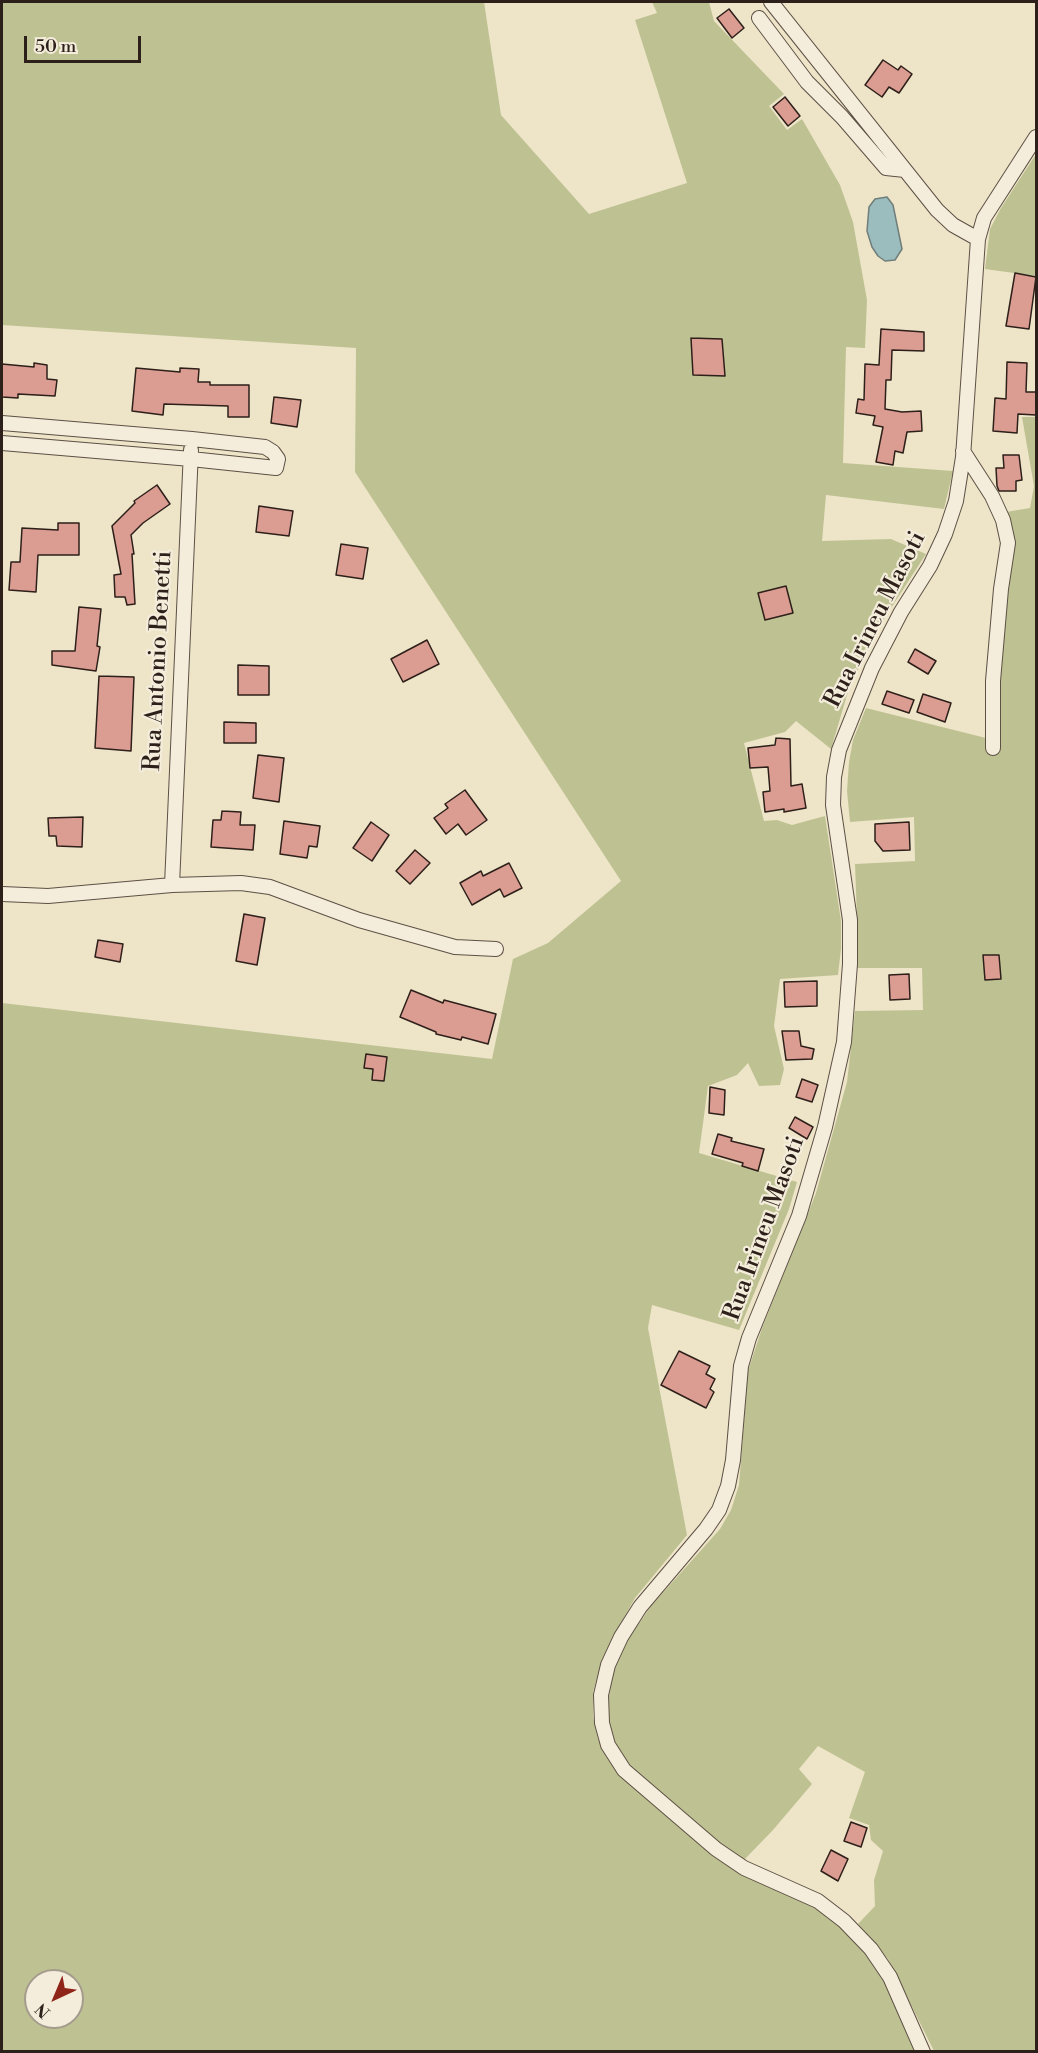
<!DOCTYPE html>
<html>
<head>
<meta charset="utf-8">
<style>
  body { margin:0 }
  #map { position:relative; width:1038px; height:2053px; overflow:hidden; background:#eee4c8; font-family:"Libre Bodoni",serif }
  canvas { display:block }
  .frame { position:absolute; inset:0; border:3px solid #2d1f19; pointer-events:none }
  .north { position:absolute; left:24px; top:1969px; width:60px; height:60px; box-sizing:border-box; background:#f4eddb; border:2px solid #a49b8d; border-radius:50%; rotate:224deg; font-size:16px; font-weight:700; line-height:24px; text-align:center; color:#2d1f19 }
  .north::after { content:''; display:block; margin:auto; width:21px; height:27px; background:#8f2418; clip-path:polygon(50% 0,100% 100%,50% 72%,0 100%) }
  .scale { position:absolute; left:24px; top:36px; width:117px; height:27px; box-sizing:border-box; border:3px solid #2d1f19; border-top:0; padding-left:8px; font-size:18px; line-height:21px; white-space:nowrap; color:#2d1f19; -webkit-text-stroke:4px #f4eddb; paint-order:stroke }
</style>
</head>
<body>
<div id="map">
<canvas width="1038" height="2053"></canvas>
<div class="frame"></div>
<div class="north">N</div>
<div class="scale">50 m</div>
</div>
<script>
const context = document.querySelector('canvas').getContext('2d');
context.lineJoin = 'round';
function fill(path, color) { context.fillStyle = color; context.fill(path, 'evenodd'); }
const shape = rows => new Path2D(rows.map(r => 'M' + r).join(''));
function trace(path, color, width, dash) { context.strokeStyle = color; context.lineWidth = width; context.lineCap = dash ? 'butt' : 'round'; context.setLineDash(dash || []); context.stroke(path); }
function drawText(font, color, halo, rows, align = 'center') {
  context.font = font + ' "Libre Bodoni",serif'; context.lineWidth = 4.5; context.setLineDash([]); context.textBaseline = 'middle'; context.strokeStyle = halo; context.fillStyle = color; for (const [text, x, y, turn = 0] of rows) {
    context.save(); context.translate(x, y); context.rotate((+turn || 0) * Math.PI / 180); context.textAlign = isNaN(turn) ? turn : align; if (halo) context.strokeText(text, 0, 0); context.fillText(text, 0, 0); context.restore();
  }
}
fill(shape([
  [2,2,484,2,501,115,589,214,687,183,635,20,657,13,652,2,709,2,714,21,784,94,769,106,787,130,802,119,840,185,853,222,867,300,865,348,846,347,843,463,953,471,944,509,826,495,822,541,891,539,926,554,882,622,850,685,831,749,796,721,785,732,744,743,764,821,777,820,792,825,825,816,841,921,841,949,838,975,780,979,774,1026,784,1069,780,1085,759,1086,748,1063,737,1075,708,1086,699,1153,797,1182,789,1209,739,1330,652,1305,648,1328,687,1535,635,1598,612,1639,601,1664,593,1692,593,1716,598,1739,610,1762,628,1781,721,1859,814,1906,840,1926,865,1950,885,1979,917,2051,2,2052,2,1003,492,1059,513,959,548,943,621,881,355,472,356,348,2,325],
  [36,1981,72,1981,72,2017,36,2017],
  [1036,154,1036,276,985,269,990,229,1001,208],
  [1022,417,1036,417,1036,2051,934,2051,888,1959,858,1924,875,1906,874,1880,883,1851,871,1840,869,1825,849,1818,865,1772,818,1746,799,1769,812,1784,773,1830,743,1861,714,1839,629,1766,613,1743,607,1719,609,1696,615,1665,629,1638,651,1606,720,1529,731,1510,739,1485,748,1371,762,1328,816,1193,847,1082,855,1011,923,1010,922,968,856,968,857,918,855,864,915,861,914,817,850,822,847,791,849,762,853,740,866,708,986,738,986,751,999,751,999,665,1014,549,1006,512,1030,508,1034,486]
]), '#bec292');
const water = shape([
  [887,197,893,205,902,249,895,260,885,261,878,256,872,247,867,231,869,207,875,199,887,197]
]);
fill(water, '#9bbdbd');
trace(water, '#6f7e7b', 1.5);
const building = shape([
  [729,9,744,28,732,38,717,18,729,9],
  [883,60,898,70,901,66,912,74,899,93,889,87,882,97,865,85,883,60],
  [785,97,800,116,788,126,773,107,785,97],
  [1015,273,1036,277,1029,329,1006,326,1015,273],
  [881,329,924,332,924,351,892,350,891,380,886,380,885,409,902,412,921,411,922,431,907,432,903,453,895,451,893,465,876,462,883,427,873,425,875,416,856,413,858,399,864,400,865,364,879,365,881,329],
  [691,338,722,339,725,376,693,375,691,338],
  [1007,362,1027,363,1026,392,1036,392,1036,415,1018,414,1017,433,993,431,995,398,1006,399,1007,362],
  [34,363,47,365,47,379,57,380,55,396,18,394,18,398,2,397,2,364,34,367,34,363],
  [136,368,180,372,180,368,199,369,198,382,210,382,210,385,249,385,249,417,228,417,228,406,164,404,163,415,132,411,136,368],
  [274,397,301,400,297,427,271,423,274,397],
  [1003,455,1019,455,1022,480,1016,481,1016,491,999,491,997,486,996,468,1004,468,1003,455],
  [157,485,170,504,143,523,131,535,134,554,132,554,135,604,127,605,125,597,115,597,114,575,121,574,112,526,135,503,134,501,157,485],
  [259,506,293,511,289,536,256,532,259,506],
  [58,523,79,523,79,555,38,555,36,592,9,590,11,562,20,562,22,528,58,530,58,523],
  [341,544,368,548,363,579,336,575,341,544],
  [786,586,793,613,765,620,758,593,786,586],
  [79,607,101,609,97,646,100,647,96,671,52,665,52,651,75,651,79,607],
  [427,640,439,664,403,682,391,659,427,640],
  [915,649,936,661,928,674,908,662,915,649],
  [238,665,269,666,269,695,238,695,238,665],
  [99,676,134,677,131,751,95,748,99,676],
  [887,691,914,700,909,713,882,704,887,691],
  [923,694,951,703,945,722,917,712,923,694],
  [224,722,256,723,256,743,224,743,224,722],
  [776,738,790,739,791,786,802,784,806,808,784,812,784,809,765,812,763,792,770,791,768,767,750,768,748,748,775,745,776,738],
  [258,755,284,758,279,802,253,798,258,755],
  [465,790,487,820,466,835,458,824,446,834,434,818,448,808,445,804,465,790],
  [222,811,241,812,240,825,255,825,253,850,211,847,213,820,221,820,222,811],
  [83,817,82,847,57,846,56,836,49,836,48,818,83,817],
  [284,821,320,826,317,847,309,846,307,858,280,854,284,821],
  [371,822,389,835,372,861,353,848,371,822],
  [909,822,910,850,883,851,875,841,875,824,909,822],
  [415,850,430,863,410,884,396,871,415,850],
  [509,863,522,888,504,897,500,889,472,905,460,883,481,871,483,876,509,863],
  [244,914,265,918,257,965,236,961,244,914],
  [98,940,123,944,120,962,95,957,98,940],
  [983,955,999,955,1001,979,985,980,983,955],
  [909,974,910,999,890,1000,889,975,909,974],
  [817,981,817,1006,785,1007,784,982,817,981],
  [411,990,443,1003,444,1000,496,1014,488,1044,462,1037,461,1040,436,1034,436,1032,400,1017,411,990],
  [782,1031,799,1031,801,1046,814,1049,812,1059,786,1060,782,1031],
  [366,1054,387,1057,384,1081,372,1080,373,1069,364,1068,366,1054],
  [802,1079,818,1085,812,1102,796,1097,802,1079],
  [710,1087,725,1090,724,1115,709,1113,710,1087],
  [795,1117,813,1127,807,1139,789,1128,795,1117],
  [718,1134,732,1138,731,1141,764,1149,758,1171,742,1166,743,1163,712,1154,718,1134],
  [679,1351,710,1366,706,1374,715,1379,710,1389,714,1392,706,1408,661,1385,679,1351],
  [851,1822,867,1828,861,1847,844,1841,851,1822],
  [831,1850,848,1859,838,1881,821,1871,831,1850]
]);
fill(building, '#db9c91');
trace(building, '#2d1f19', 1.5);
const minor = shape([
  [771,2,937,210,953,225,978,239],
  [759,18,807,82,842,117,886,168,905,170],
  [2,423,192,439,265,447,273,452,278,459,276,468,191,459,2,443],
  [963,451,992,496,1003,520,1008,543,1001,589,993,681,993,748],
  [172,885,191,450],
  [2,894,48,896,172,885,241,883,270,887,359,920,455,947,496,949],
  [923,2052,890,1977,871,1949,844,1921,818,1901,744,1868,716,1849,624,1770,608,1745,602,1723,601,1695,608,1665,621,1637,640,1607,706,1529,719,1510,728,1486,733,1460,741,1366,749,1338,799,1216,825,1127,844,1042,850,964,850,920,833,805,834,777,839,750,872,668,901,612,930,566,945,534,956,501,963,457,978,239,984,218,1036,137]
]);
trace(minor, '#5d5045', 16);
trace(minor, '#f4eddb', 14);
drawText('24px', '#2d1f19', '#f4eddb', [
  ["Rua Irineu Masoti",876,620,-63],
  ["Rua Antonio Benetti",159,661,-87],
  ["Rua Irineu Masoti",765,1229,-70]
]);
</script>
</body>
</html>
